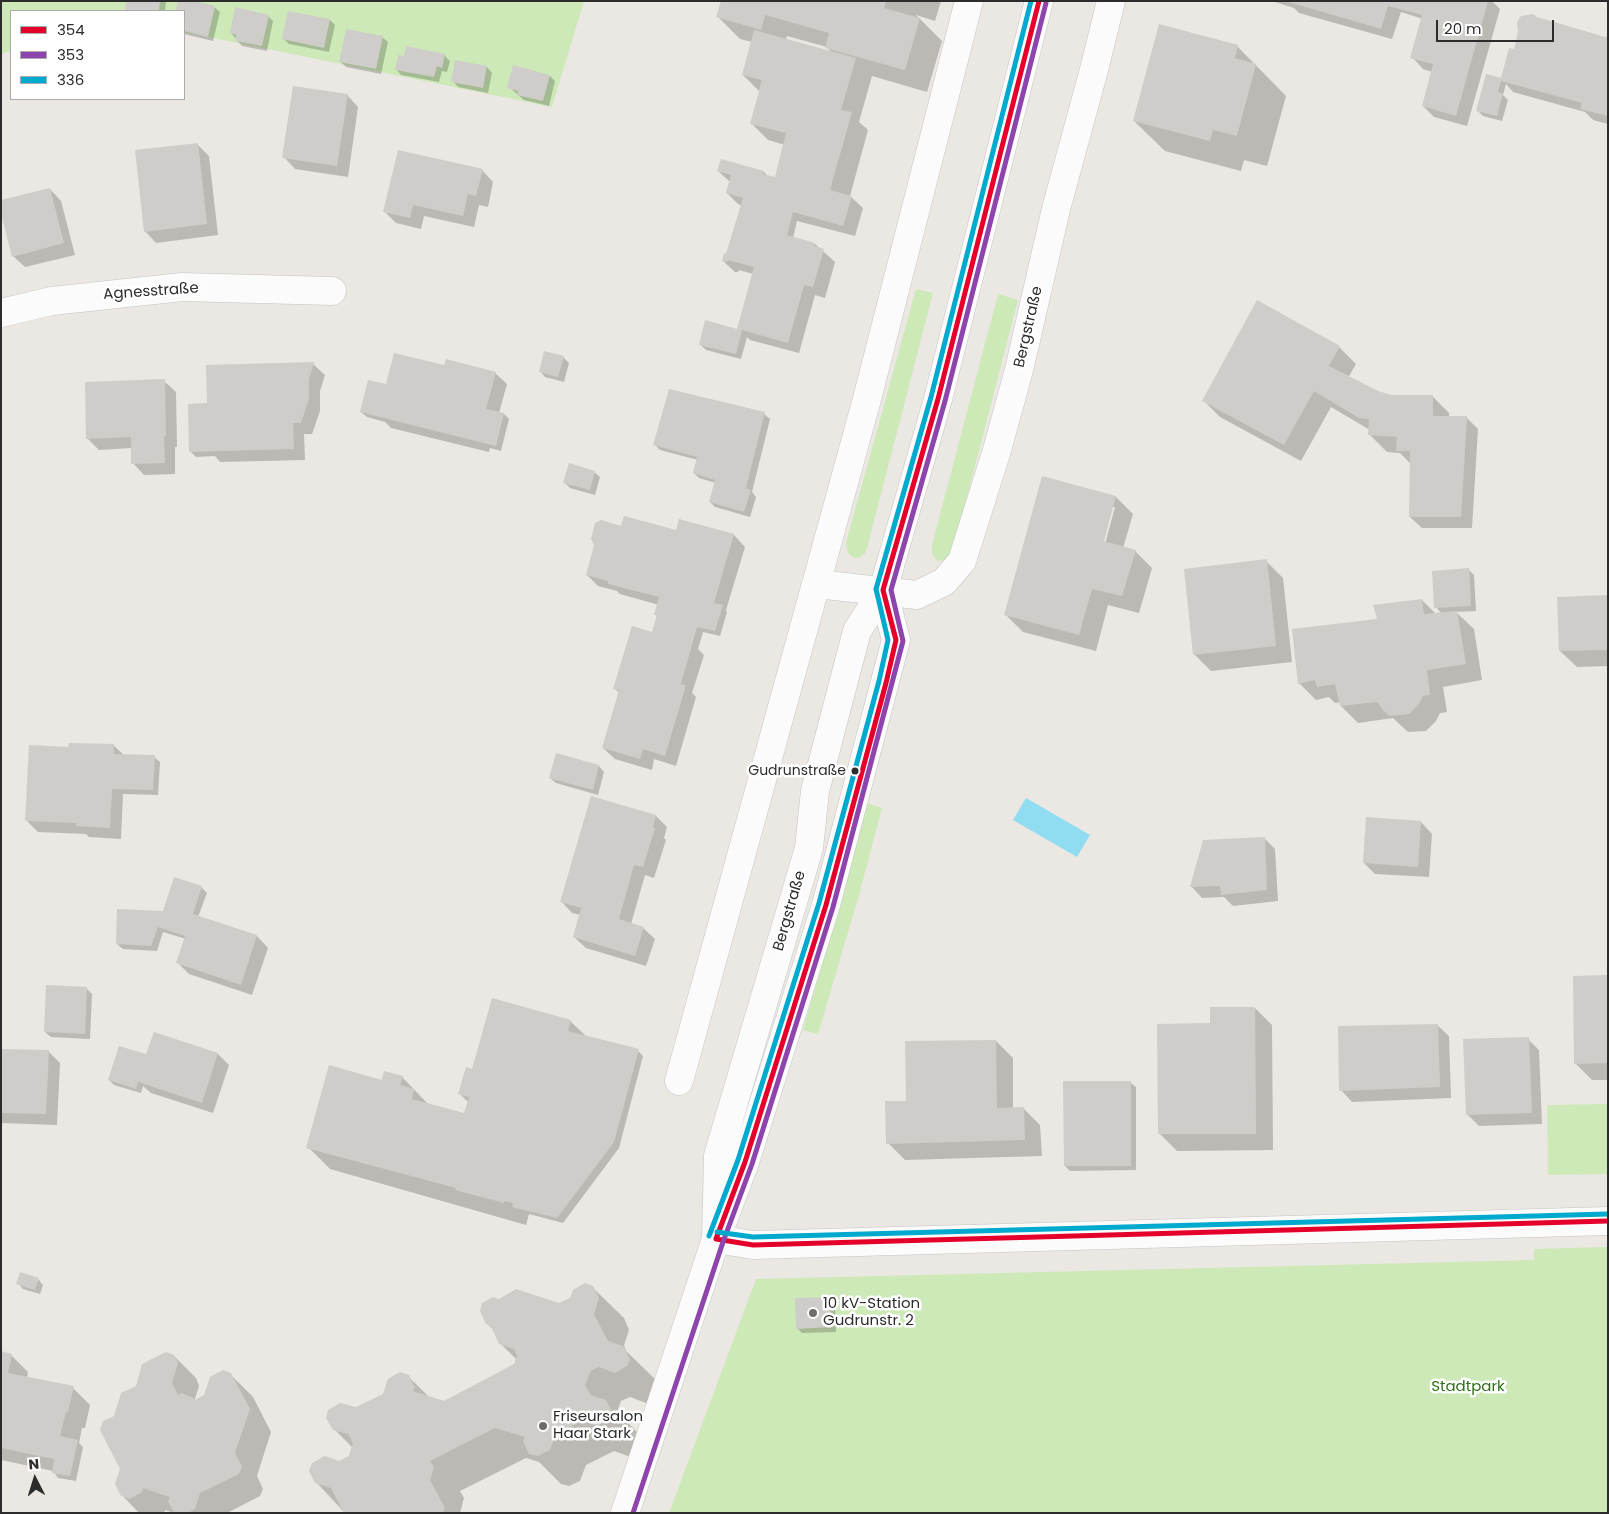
<!DOCTYPE html>
<html>
<head>
<meta charset="utf-8">
<style>
  body { margin:0 }
  #map { position:relative; width:1609px; height:1514px; overflow:hidden; background:#ebe7e2; font-family:Poppins,sans-serif }
  canvas { display:block }
  .frame { position:absolute; inset:0; border:2px solid #2c2c2c; pointer-events:none }
  .legend { position:absolute; left:10px; top:10px; width:175px; height:90px; box-sizing:border-box; background:#fff; border:1px solid #ababab; margin:0; padding:6px 9px; list-style:none; font-size:15px; color:#2c2c2c }
  .legend li { display:flex; align-items:center; gap:10px; height:25px }
  .legend b { width:25px; border:1px solid #ababab }
  .north { position:absolute; left:10px; top:1454px; width:50px; height:50px; -webkit-text-stroke:4px #fff; paint-order:stroke; rotate:355deg; font-size:14px; font-weight:700; line-height:20px; text-align:center; color:#2c2c2c }
  .north::after { content:''; display:block; margin:auto; width:18px; height:22px; background:#2c2c2c; clip-path:polygon(50% 0,100% 100%,50% 72%,0 100%) }
  .scale { position:absolute; left:1436px; top:20px; width:118px; height:22px; box-sizing:border-box; border:2px solid #2c2c2c; border-top:0; padding-left:6px; font-size:15px; line-height:18px; white-space:nowrap; color:#2c2c2c; -webkit-text-stroke:4px #fff; paint-order:stroke }
</style>
</head>
<body>
<div id="map">
<canvas width="1609" height="1514"></canvas>
<div class="frame"></div>
<ul class="legend">
<li><b style="height:6px;background:#e4002b"></b>354</li>
<li><b style="height:6px;background:#8e44ad"></b>353</li>
<li><b style="height:6px;background:#00a9ce"></b>336</li>
</ul>
<div class="north">N</div>
<div class="scale">20 m</div>
</div>
<script>
const context = document.querySelector('canvas').getContext('2d');
context.lineJoin = 'round';
function fill(path, color) { context.fillStyle = color; context.fill(path, 'evenodd'); }
const shape = rows => new Path2D(rows.map(r => 'M' + r).join(''));
function trace(path, color, width, dash) { context.strokeStyle = color; context.lineWidth = width; context.lineCap = dash ? 'butt' : 'round'; context.setLineDash(dash || []); context.stroke(path); }
function drawText(font, color, halo, rows, align = 'center') {
  context.font = font + ' Poppins,sans-serif'; context.lineWidth = 5; context.setLineDash([]); context.textBaseline = 'middle'; context.strokeStyle = halo; context.fillStyle = color; for (const [text, x, y, turn = 0] of rows) {
    context.save(); context.translate(x, y); context.rotate((+turn || 0) * Math.PI / 180); context.textAlign = isNaN(turn) ? turn : align; if (halo) context.strokeText(text, 0, 0); context.fillText(text, 0, 0); context.restore();
  }
}
fill(shape([
  [1,1,584,1,552,107,184,32,184,11,11,11,11,51,1,54],
  [916,289,933,293,866,552,861,557,854,558,848,553,846,543],
  [998,294,1018,300,953,551,948,559,938,561,932,554,932,545],
  [866,803,882,808,859,895,818,1034,803,1030,843,891],
  [1608,1104,1608,1174,1548,1175,1547,1105],
  [1608,1247,1608,1513,669,1513,756,1279,1534,1260,1534,1249]
]), '#cee9b8');
fill(shape([
  [1026,798,1090,835,1077,857,1013,820]
]), '#90ddf2');
fill(shape([
  [128,1,166,1,166,2,165,11,126,11],
  [179,1,214,7,220,12,213,41,184,34,184,11,177,11],
  [722,1,941,1,935,21,916,15,942,41,927,92,872,76,859,122,868,130,850,196,863,208,855,236,797,221,793,238,815,244,835,262,825,298,815,295,799,353,750,340,747,337,741,359,706,350,700,344,738,330,753,274,739,270,738,272,735,272,723,261,727,255,742,206,738,204,727,193,730,182,718,171,721,161,764,172,768,176,779,179,785,145,768,140,751,123,760,92,743,75,752,42,740,39,718,17],
  [787,36,827,47,831,52,786,40],
  [1272,1,1492,1,1500,9,1467,126,1434,117,1423,106,1432,72,1423,69,1412,57,1423,19,1401,12,1392,39,1299,13,1294,8],
  [268,16,273,21,267,51,242,46,231,33],
  [1536,18,1608,38,1608,124,1593,120,1585,112,1513,92,1506,84,1503,95,1508,100,1502,121,1483,116,1477,110,1502,80,1515,50],
  [330,20,335,25,329,52,289,44,284,39],
  [382,37,388,42,381,74,346,67,341,62],
  [1237,46,1286,96,1267,166,1244,160,1241,171,1165,151,1134,121],
  [444,55,450,61,447,72,442,71,439,82,401,75,396,69],
  [487,67,492,73,488,93,458,87,453,81],
  [550,76,555,81,549,106,524,100,509,87],
  [347,95,358,107,348,177,295,169,284,157],
  [198,145,209,156,218,235,156,243,145,231],
  [482,170,493,182,488,207,479,205,474,227,424,216,421,229,396,223,385,212],
  [50,189,61,201,75,255,25,267,13,256],
  [1339,347,1356,364,1348,378,1377,392,1392,396,1432,396,1449,413,1449,417,1466,417,1478,429,1472,528,1422,528,1410,517,1411,464,1400,453,1387,452,1370,435,1370,430,1331,407,1301,461,1220,417,1203,400],
  [563,357,569,363,564,382,545,377,540,371],
  [313,364,325,375,320,391,320,411,312,434,304,434,305,460,220,462,215,456,196,457,190,451,208,407],
  [495,373,507,384,499,413,504,414,509,419,501,451,490,448,489,452,391,428,385,422,367,417,361,412,385,386],
  [164,381,176,392,177,447,175,447,175,474,144,475,133,463,132,448,99,450,87,438],
  [764,414,770,419,752,492,756,497,750,517,715,507,710,502,716,483,699,478,694,473,698,460,660,450,655,445],
  [594,472,600,477,595,495,570,488,565,483],
  [1043,477,1116,497,1133,514,1123,548,1135,551,1152,568,1139,613,1108,605,1096,651,1023,632,1006,615],
  [1112,507,1115,507,1104,548,1101,547],
  [680,520,734,535,745,547,726,610,727,612,720,636,703,632,698,649,704,655,692,693,696,697,676,766,654,759,652,770,615,759,603,748,620,693,615,689,653,633,659,605,620,594,617,591,598,586,587,575,622,527,677,532],
  [1266,561,1283,578,1292,662,1211,671,1194,654],
  [1468,569,1474,575,1476,611,1456,612,1474,629,1482,680,1443,687,1447,712,1440,713,1436,721,1426,731,1408,732,1393,718,1358,723,1341,706,1341,702,1335,703,1329,697,1316,700,1299,683,1379,620,1422,600,1436,614,1442,614,1436,607],
  [1608,596,1608,666,1577,667,1560,651],
  [114,746,124,755,154,757,160,762,158,795,123,794,121,839,89,837,86,834,38,832,27,821,69,749],
  [556,755,599,766,604,772,598,795,556,783,550,778],
  [656,816,667,827,664,838,666,840,654,878,645,875,631,924,643,928,655,939,646,966,586,948,574,937,581,915,572,913,561,901],
  [1421,822,1432,834,1429,877,1375,874,1364,863],
  [1264,838,1275,849,1278,901,1233,906,1224,897,1202,898,1191,886],
  [201,887,207,893,198,917,257,936,268,948,252,995,189,974,178,963,186,939,163,932,157,951,123,949,117,944],
  [1608,976,1608,1080,1592,1080,1575,1063],
  [86,988,92,994,90,1039,51,1037,45,1032],
  [1255,1008,1272,1025,1273,1150,1177,1151,1160,1134,1211,1024],
  [570,1021,587,1037,638,1051,643,1056,619,1148,563,1223,529,1214,526,1225,330,1169,308,1147,382,1081,402,1077,429,1105,465,1115,468,1102,460,1094,473,1070],
  [1437,1025,1449,1036,1451,1098,1352,1102,1341,1090],
  [1528,1039,1539,1050,1542,1124,1479,1126,1468,1115],
  [996,1041,1013,1058,1013,1108,1023,1108,1040,1125,1042,1156,905,1160,888,1143,908,1102],
  [1,1050,49,1052,60,1063,57,1125,1,1123],
  [218,1054,229,1065,213,1113,151,1093,143,1086,141,1093,114,1085,109,1080,146,1055],
  [1130,1082,1136,1087,1136,1170,1070,1171,1065,1166],
  [38,1279,43,1285,40,1294,23,1289,18,1283],
  [592,1287,624,1318,629,1330,624,1345,626,1351,654,1378,660,1390,658,1397,646,1403,630,1397,621,1401,617,1412,637,1432,642,1443,640,1451,628,1456,614,1451,586,1465,580,1481,569,1486,561,1484,539,1462,526,1458,460,1491,464,1498,460,1513,345,1513,316,1482,339,1462,350,1457,353,1448,334,1429,356,1408,384,1394,408,1376,429,1397,444,1402,515,1365,517,1360,500,1343,494,1331,487,1323,499,1301,559,1304],
  [830,1298,835,1303,836,1332,802,1333,797,1328],
  [1,1353,11,1355,28,1372,27,1378,73,1388,90,1405,85,1428,82,1428,79,1443,83,1447,76,1481,58,1478,53,1471,1,1460],
  [174,1356,196,1378,199,1386,194,1402,205,1396,230,1374,253,1397,271,1432,257,1476,263,1489,260,1496,227,1513,175,1513,165,1510,164,1513,139,1513,122,1495,122,1468,115,1417,137,1387]
]), '#0003');
fill(shape([
  [126,1,160,1,159,11,125,11],
  [178,1,194,1,215,6,208,37,184,31,184,11,176,11],
  [721,1,886,1,884,8,920,18,905,70,825,48,829,33,765,15,761,30,716,17],
  [1285,1,1488,1,1456,116,1422,106,1433,64,1410,58,1422,15,1388,6,1381,29],
  [235,7,269,15,262,46,235,41,236,35,230,33],
  [288,11,330,19,324,48,282,39],
  [1533,14,1537,17,1605,37,1608,36,1608,116,1580,109,1582,103,1501,81,1498,92,1503,94,1497,116,1476,111,1486,74,1501,78,1509,48,1514,49,1518,32,1517,22,1521,16],
  [1159,24,1238,45,1235,58,1256,64,1237,136,1213,130,1210,141,1133,121],
  [346,29,383,36,376,69,339,62],
  [754,30,856,58,841,110,852,112,830,190,852,196,843,226,793,212,787,235,815,243,814,246,824,249,813,287,804,285,788,343,742,330,736,354,699,345,705,320,737,329,754,267,728,260,727,262,722,261,724,253,726,254,743,198,726,193,731,175,717,171,721,159,764,171,763,174,775,177,786,133,750,124,762,80,742,75],
  [406,46,445,54,442,68,437,66,434,77,395,70,398,55,404,56],
  [455,60,487,66,483,88,451,82],
  [513,65,550,75,543,101,517,95,518,91,507,88],
  [293,86,348,94,337,166,282,158],
  [198,143,207,224,144,232,135,150],
  [398,150,483,169,476,196,468,194,463,216,413,205,410,218,383,212],
  [50,188,64,243,12,257,1,213,1,200],
  [1257,300,1340,346,1329,366,1378,391,1392,395,1433,395,1433,416,1467,416,1461,517,1409,517,1410,451,1396,451,1397,437,1368,435,1369,419,1359,418,1314,391,1284,445,1202,401],
  [544,351,564,356,558,377,539,372],
  [394,353,444,365,446,359,496,372,486,409,504,413,496,446,360,412,368,380,386,384],
  [314,362,309,379,309,399,301,423,293,423,294,449,189,452,188,404,207,403,206,365],
  [165,379,166,436,164,436,165,463,131,464,131,437,86,439,85,382],
  [669,389,765,412,746,488,751,490,744,512,709,502,715,480,693,473,697,457,653,445],
  [569,463,595,471,590,490,563,483],
  [1042,476,1116,496,1104,541,1136,550,1122,596,1092,589,1079,635,1004,615],
  [624,516,676,530,679,519,734,534,714,603,723,605,715,631,697,627,681,684,686,685,665,756,643,749,640,759,602,748,619,690,613,689,632,626,652,632,657,615,654,615,659,597,608,584,608,581,586,575,594,545,591,539,595,523,601,520,621,526],
  [1267,559,1276,646,1193,655,1184,569],
  [1469,568,1471,606,1434,608,1432,571],
  [1608,595,1608,650,1559,651,1557,597],
  [1422,599,1424,614,1457,611,1466,664,1427,670,1430,695,1423,696,1419,704,1409,714,1390,716,1383,710,1377,702,1340,706,1335,684,1317,687,1315,680,1298,684,1292,629,1377,619,1373,605],
  [69,743,114,744,114,754,155,755,153,790,112,789,110,828,76,826,77,823,25,821,29,745,68,747],
  [556,753,599,765,593,790,549,778],
  [591,796,656,815,653,827,655,828,643,867,634,865,619,919,644,927,635,956,573,937,581,908,560,902],
  [1366,817,1421,821,1418,867,1363,863],
  [1265,837,1267,890,1221,895,1220,886,1190,887,1203,840],
  [174,877,202,886,193,914,257,935,241,985,176,963,185,936,158,927,151,946,116,944,117,909,163,911],
  [1608,975,1608,1063,1574,1064,1573,976],
  [46,985,87,987,85,1034,44,1032],
  [492,998,571,1020,568,1031,639,1049,614,1142,557,1218,512,1207,513,1203,504,1201,504,1203,455,1190,456,1188,306,1148,329,1065,382,1080,384,1071,403,1076,400,1085,414,1089,412,1099,464,1113,469,1097,458,1094,466,1067,472,1069],
  [1210,1007,1255,1007,1256,1134,1158,1134,1157,1024,1210,1023],
  [1438,1024,1440,1087,1339,1091,1338,1026],
  [154,1032,218,1053,202,1103,138,1082,136,1089,108,1080,119,1046,146,1054],
  [1529,1037,1532,1113,1466,1115,1463,1039],
  [996,1040,997,1108,1024,1107,1025,1140,886,1144,885,1101,906,1101,905,1041],
  [1,1049,49,1050,46,1114,1,1113],
  [1063,1081,1131,1081,1131,1166,1064,1166],
  [20,1272,39,1278,35,1290,16,1284],
  [585,1283,593,1286,599,1298,594,1314,608,1341,623,1346,630,1359,627,1366,615,1373,599,1367,591,1371,585,1385,591,1395,606,1400,612,1412,609,1421,597,1426,582,1421,556,1434,550,1450,538,1456,529,1454,523,1441,525,1437,495,1428,430,1461,434,1467,430,1480,445,1508,443,1513,344,1513,331,1488,315,1483,309,1471,312,1463,325,1456,339,1461,349,1456,353,1443,348,1434,333,1430,326,1418,328,1410,340,1403,356,1407,383,1394,388,1379,400,1372,409,1375,415,1388,413,1391,444,1401,514,1364,517,1356,514,1349,499,1344,491,1326,486,1324,480,1311,482,1303,493,1297,499,1299,516,1289,559,1303,570,1298,573,1290],
  [830,1297,831,1327,796,1329,795,1298],
  [1,1351,12,1354,8,1373,74,1386,68,1412,66,1412,60,1436,78,1440,70,1476,52,1473,54,1459,1,1448],
  [166,1352,174,1355,178,1363,172,1382,178,1395,181,1393,194,1398,195,1400,204,1395,210,1377,223,1370,231,1373,250,1409,235,1453,242,1466,239,1474,200,1493,195,1509,188,1513,174,1513,168,1501,170,1497,143,1488,142,1492,130,1499,121,1496,115,1484,120,1469,100,1430,103,1421,114,1416,121,1393,136,1386,142,1364]
]), '#cfcdc9');
const minor = shape([
  [1,313,52,301,182,287,332,291],
  [817,584,917,595,944,582,962,561,997,450,1019,370,1056,209,1095,66,1111,1],
  [679,1081,867,399,969,1],
  [716,1239,753,1245,1608,1221]
]);
const tertiary = shape([
  [716,1239,718,1156,809,848,815,791,857,631,883,590,938,399,1039,1],
  [625,1513,716,1239,745,1162,826,905,896,640,883,590]
]);
trace(minor, '#c4c3c3', 29);
trace(tertiary, '#c4c3c3', 29);
trace(minor, '#fcfbfb', 28);
trace(tertiary, '#fcfbfb', 28);
trace(shape([
  [716,1239,745,1162,826,905,886,683,896,640,883,590,938,399,1039,1],
  [716,1239,753,1245,1608,1221]
]), '#e4002b', 5);
trace(shape([
  [633,1513,723,1242,752,1164,833,907,903,641,891,590,945,401,1046,3]
]), '#8e44ad', 5);
trace(shape([
  [717,1232,753,1237,1608,1214],
  [709,1236,738,1160,819,903,879,681,888,640,876,589,931,397,1031,1]
]), '#00a9ce', 5);
for (const [x, y, r, color] of [
  [855,771,4.5,"#2c2c2c"],
  [813,1313,5,"#6f6d6c"],
  [543,1426,5,"#6f6d6c"]
]) { const dot = new Path2D(); dot.arc(x, y, r, 0, 2 * Math.PI); context.fillStyle = color; context.fill(dot); trace(dot, '#fff', 2); }
drawText('14px', '#2c2c2c', '#fff', [
  ["Gudrunstraße",846,771]
], 'right');
drawText('15px', '#2c2c2c', '#fff', [
  ["Agnesstraße",151,292,-4],
  ["Bergstraße",1029,327,-77],
  ["Bergstraße",790,911,-74]
]);
drawText('15px', '#2c2c2c', '#fff', [
  ["10 kV-Station",823,1304],
  ["Gudrunstr. 2",823,1321],
  ["Friseursalon",553,1417],
  ["Haar Stark",553,1434]
], 'left');
drawText('15px', '#2c7115', '#fff', [
  ["Stadtpark",1468,1387]
]);
</script>
</body>
</html>
